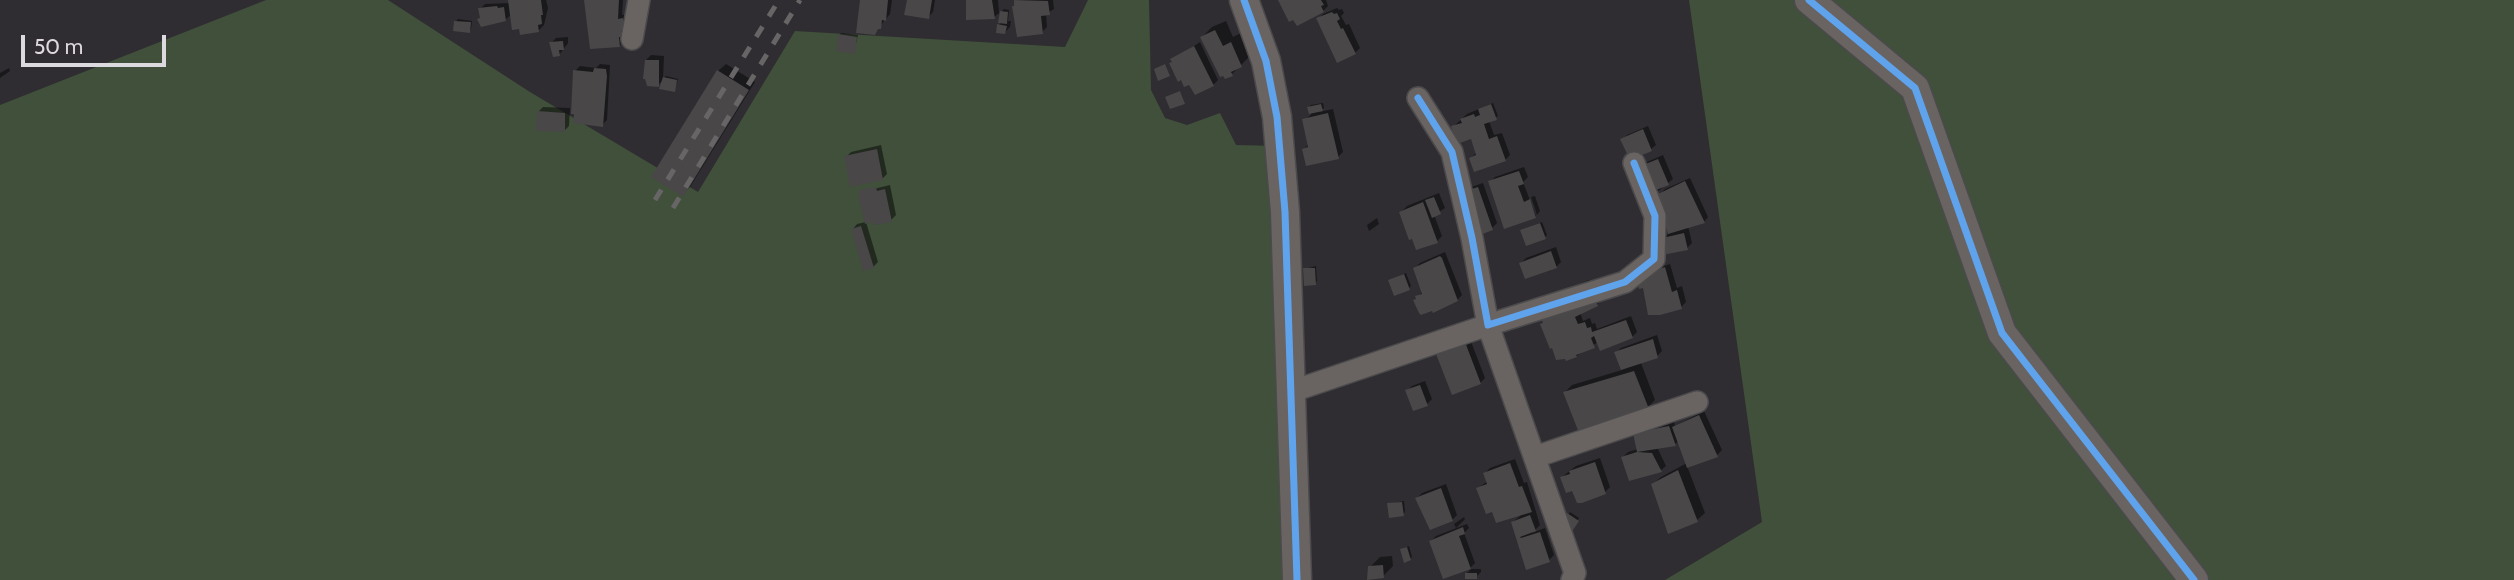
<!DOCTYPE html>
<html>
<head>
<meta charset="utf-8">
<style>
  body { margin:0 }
  #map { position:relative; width:2514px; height:580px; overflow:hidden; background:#2f2d31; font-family:Cabin,sans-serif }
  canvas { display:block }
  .scale { position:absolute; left:21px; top:35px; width:145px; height:32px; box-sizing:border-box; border:4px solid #dcdade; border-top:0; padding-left:9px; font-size:21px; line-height:24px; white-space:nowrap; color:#dcdade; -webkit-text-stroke:5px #302c32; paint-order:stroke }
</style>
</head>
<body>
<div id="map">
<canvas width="2514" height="580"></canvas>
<div class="scale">50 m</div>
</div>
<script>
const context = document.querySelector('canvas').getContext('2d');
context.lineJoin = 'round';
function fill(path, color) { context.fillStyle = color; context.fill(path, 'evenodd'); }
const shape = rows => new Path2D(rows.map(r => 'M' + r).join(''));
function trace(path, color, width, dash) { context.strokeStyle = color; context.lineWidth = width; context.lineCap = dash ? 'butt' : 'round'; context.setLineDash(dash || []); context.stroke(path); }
fill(shape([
  [266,0,388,0,530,92,698,192,795,31,1065,47,1088,0,1149,0,1151,90,1165,118,1187,125,1220,113,1236,145,1279,146,1297,580,0,580,0,105],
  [1689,0,2514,0,2514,580,1665,580,1762,522]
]), '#40503b');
fill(shape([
  [511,0,546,0,548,8,544,25,539,30,512,14,505,20,481,17,480,9,485,4,510,3],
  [586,0,623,0,622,15,627,14,624,41,619,46],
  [862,0,892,0,890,14,874,33],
  [908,0,935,0,933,12,928,17],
  [963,0,998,0,999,13,994,17,968,0],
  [1015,0,1053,0,1054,9,1046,14,1047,27,1042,32,1016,4],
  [1280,0,1326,0,1328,6,1323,11],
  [1337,8,1339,10,1342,9,1344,13,1341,16,1346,25,1349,24,1360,48,1355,53,1318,19,1323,14],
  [1004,9,1009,10,1008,21,1011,21,1010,27,1005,32,999,25,1002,21,1002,11],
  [458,19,472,21,471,29,469,31,456,21],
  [1226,21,1233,37,1241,33,1251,55,1232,74,1202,37,1212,27],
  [841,33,858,35,854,52,839,35],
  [568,37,568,43,559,55,551,43,556,38],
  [1200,42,1218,80,1213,85,1190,82,1173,60],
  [651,55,664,56,663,78,666,76,678,79,674,90,662,81,658,85,646,60],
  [600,64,610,65,607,120,602,125,576,112,575,71,580,66,596,68],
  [726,64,755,82,690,187,682,195,718,71],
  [9,68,10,71,0,78,0,73],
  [1323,103,1324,108,1319,112,1333,109,1343,152,1338,157,1304,149,1309,144,1304,120,1311,115,1309,107,1311,105],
  [1493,103,1498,116,1489,121,1494,135,1502,133,1510,155,1505,160,1471,158,1476,153,1472,137,1453,127,1467,114],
  [543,107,570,108,569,126,564,131,538,112],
  [1648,126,1656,145,1651,149,1622,140,1627,135],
  [881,145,887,174,882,179,846,157,851,152],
  [1663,155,1673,179,1657,192,1640,165],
  [1524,167,1528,177,1523,182,1536,216,1505,227,1490,182,1495,177],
  [1690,178,1708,217,1704,222,1688,226,1692,243,1687,248,1660,239,1670,233,1660,194,1665,189],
  [1483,183,1497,223,1492,228,1473,235,1463,190],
  [890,185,896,215,891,220,866,222,878,262,873,267,853,229,857,224,866,222,861,192],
  [1439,193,1445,208,1434,215,1442,236,1437,241,1402,211,1407,206],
  [1535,196,1540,211,1537,215,1531,197],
  [1377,218,1379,224,1369,231,1367,225],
  [1542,222,1547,235,1545,237,1522,230],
  [1556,247,1561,262,1556,267,1521,263,1526,258],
  [1445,252,1462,295,1457,300,1417,298,1423,291,1415,268,1420,263],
  [1670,264,1677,288,1682,286,1686,302,1681,307,1643,273],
  [1316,266,1317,281,1315,283,1305,269],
  [1406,273,1411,286,1409,288,1390,280],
  [1589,280,1602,300,1597,305,1580,312,1583,321,1590,318,1592,324,1595,323,1597,329,1631,316,1637,332,1632,337,1598,342,1576,356,1544,322,1543,299],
  [1657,335,1662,351,1657,356,1641,363,1655,400,1648,407,1565,392,1572,385,1622,370,1616,353,1621,348],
  [1470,339,1485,378,1480,383,1438,353,1443,348],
  [1425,381,1432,399,1427,404,1407,391,1412,386],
  [1704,411,1722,450,1717,455,1687,466,1705,513,1697,520,1669,531,1653,484,1661,477,1687,463,1679,441,1675,444,1657,447,1666,466,1661,470,1623,457,1628,452,1638,449,1640,428,1674,422,1675,426],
  [1600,458,1610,487,1605,492,1562,477,1576,466],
  [1515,459,1524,483,1527,482,1540,525,1532,533,1545,528,1554,555,1549,560,1527,568,1513,522,1520,516,1518,513,1478,488,1488,481,1485,473,1490,468],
  [1446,484,1457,515,1452,520,1417,498,1422,493],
  [1404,501,1405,512,1403,514,1389,504],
  [1570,512,1579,518,1572,529,1561,525],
  [1464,517,1465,519,1456,528,1454,524],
  [1467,524,1469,528,1464,533,1475,563,1470,568,1431,541,1436,536],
  [1409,546,1412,557,1410,559,1402,549],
  [1392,556,1393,566,1383,576,1370,567,1380,557],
  [1471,569,1481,569,1481,572,1476,577,1466,574]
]), '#0007');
fill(shape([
  [508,0,541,0,543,15,541,15,542,24,538,25,539,32,520,35,519,29,512,30],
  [584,0,619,0,618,19,623,18,624,31,621,31,622,37,619,37,620,47,590,49],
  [860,0,888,0,886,21,882,20,881,29,878,29,875,35,856,33],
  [907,0,932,0,929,19,904,15],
  [966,0,992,0,995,19,966,20],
  [1014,0,1048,1,1050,15,1041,16,1043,34,1017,37,1012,6,1014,6],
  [1278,0,1321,0,1324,5,1321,6,1324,12,1297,26,1293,20,1289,22],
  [497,6,498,8,504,7,506,21,481,27,477,19,480,18,478,8],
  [1000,11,1008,12,1007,24,998,23],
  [1332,12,1334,14,1337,13,1340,19,1337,21,1341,29,1343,28,1356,54,1337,63,1316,18],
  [454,21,471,22,470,33,453,31],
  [997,24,1007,26,1005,34,996,33],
  [1215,30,1223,46,1231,42,1242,67,1231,72,1233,76,1225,79,1223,76,1220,77,1200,37],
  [838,34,857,37,855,54,836,51],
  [563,41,564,50,559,50,560,56,553,57,549,42],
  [1194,46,1214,86,1195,95,1189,85,1184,87,1181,80,1178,82,1169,63,1172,62,1170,59],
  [645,60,659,60,659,87,647,86,645,79,643,79],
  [1165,64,1170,76,1158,81,1154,69],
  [594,68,606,69,607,76,603,127,573,123,574,114,571,114,573,70,593,72],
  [717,70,749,90,683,197,651,177],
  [663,77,677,80,675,92,659,89],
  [1180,91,1185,104,1170,109,1165,97],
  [1321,104,1323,111,1309,114,1307,107],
  [1491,104,1497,120,1484,124,1489,139,1497,136,1506,161,1474,172,1469,158,1476,155,1471,139,1457,144,1451,126,1462,123,1460,119,1474,114,1475,117,1480,115,1478,109],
  [537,111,565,113,565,132,536,131],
  [1328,113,1339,159,1306,166,1302,149,1308,147,1302,119],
  [1643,129,1652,151,1630,160,1620,139],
  [877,149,883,180,850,187,844,156],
  [1658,159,1669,185,1656,190,1658,194,1685,181,1705,223,1668,234,1658,194,1649,197,1633,169],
  [1519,171,1524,184,1518,186,1524,202,1530,199,1536,218,1504,229,1488,181],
  [876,187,877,191,885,189,892,222,873,225,872,222,865,224,858,195,860,195,859,190],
  [1478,187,1493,230,1472,238,1456,194],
  [1434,197,1441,214,1432,218,1425,200],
  [1423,202,1438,243,1416,250,1412,239,1409,240,1399,212],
  [1540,223,1546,239,1526,246,1520,230],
  [861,226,874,268,863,271,851,229],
  [1684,233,1688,250,1662,255,1658,239],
  [1551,251,1557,268,1525,279,1519,263],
  [1440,256,1442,258,1458,301,1433,313,1432,311,1421,315,1419,313,1413,300,1416,299,1415,296,1422,294,1413,268],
  [1665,267,1672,292,1677,290,1682,309,1660,315,1648,315,1643,288,1639,289,1636,277],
  [1303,268,1315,268,1316,285,1304,286],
  [1404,274,1410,290,1394,296,1388,280],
  [1590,285,1598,306,1575,317,1578,324,1585,322,1587,328,1591,327,1592,332,1626,320,1633,338,1600,351,1594,336,1591,338,1595,348,1576,355,1577,357,1566,361,1565,359,1556,360,1552,348,1550,349,1540,324,1543,323,1536,304],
  [1653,339,1658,358,1621,370,1614,352],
  [1465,342,1481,384,1452,395,1436,354],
  [1634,371,1649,409,1579,433,1563,392],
  [1420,385,1428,406,1413,411,1405,390],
  [1699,415,1718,457,1687,468,1672,427],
  [1669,426,1676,446,1637,452,1633,433],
  [1637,452,1652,453,1662,472,1629,481,1621,457],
  [1595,462,1606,494,1582,503,1577,503,1572,491,1566,493,1560,477,1570,474,1569,471],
  [1510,463,1519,487,1522,486,1532,512,1496,523,1492,512,1486,514,1476,488,1487,484,1483,473],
  [1678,470,1698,522,1668,534,1651,484],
  [1441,488,1453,521,1430,530,1415,498],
  [1402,502,1404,516,1389,518,1387,503],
  [1567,513,1579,521,1571,533,1559,525],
  [1530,515,1536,531,1520,537,1521,538,1540,532,1550,562,1526,570,1511,522],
  [1463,527,1465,534,1459,536,1471,569,1443,579,1429,541],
  [1407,547,1411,560,1404,563,1400,549],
  [1383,565,1384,578,1367,580,1368,566],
  [1465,573,1477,573,1477,579,1465,579]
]), '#494748');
const minor = shape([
  [632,39,639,0],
  [1418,98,1452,152,1472,238,1488,325,1625,282,1654,259,1655,216,1634,163],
  [1290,392,1488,325,1575,573,1572,580],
  [1535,457,1697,402]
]);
const tertiary = shape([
  [1244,0,1266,61,1277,117,1285,212,1297,580],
  [1809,0,1915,88,2002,333,2194,580]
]);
trace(minor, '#4b4a4c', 24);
trace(tertiary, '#4b4a4c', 31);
trace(minor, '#696461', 21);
trace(tertiary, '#696461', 28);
trace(shape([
  [655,200,779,0],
  [673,208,800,0]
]), '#686566', 5, [12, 12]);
trace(shape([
  [1244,0,1266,61,1277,117,1285,212,1297,580],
  [1809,0,1915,88,2002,333,2194,580],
  [1418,98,1452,152,1472,238,1488,325,1625,282,1654,259,1655,216,1634,163]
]), '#60a3ed', 7);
</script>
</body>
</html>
